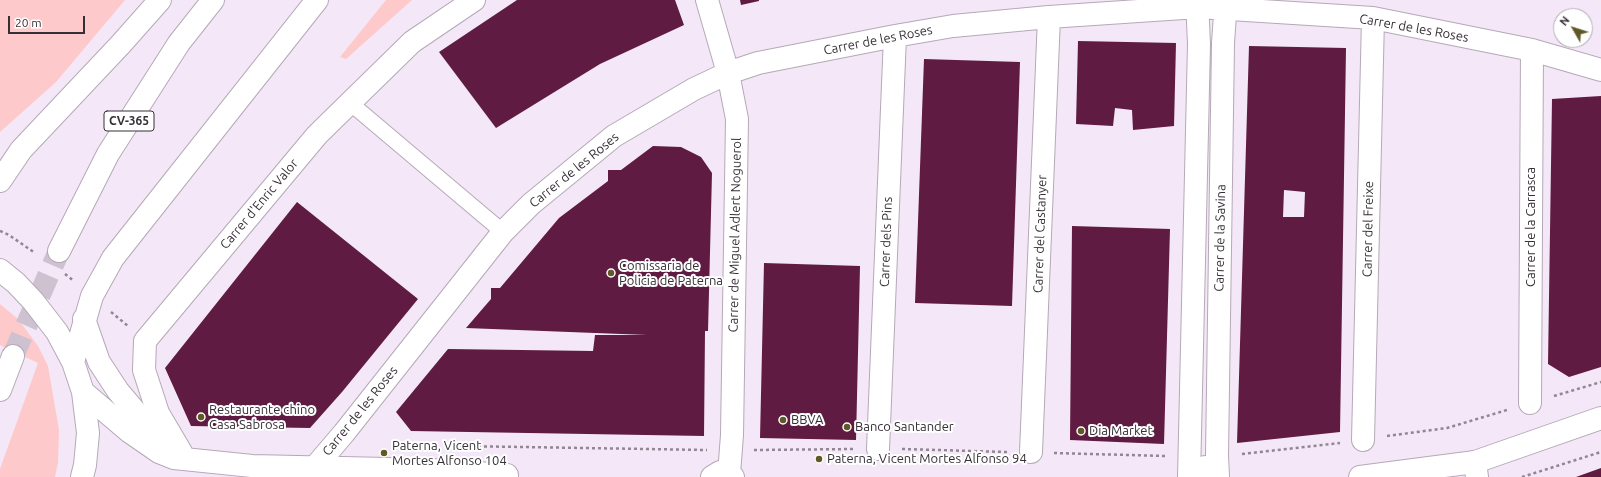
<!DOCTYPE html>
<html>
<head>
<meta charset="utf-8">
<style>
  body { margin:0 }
  #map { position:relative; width:1601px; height:477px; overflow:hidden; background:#f4e7f7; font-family:Ubuntu,sans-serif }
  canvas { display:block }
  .north { position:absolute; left:1553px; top:8px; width:40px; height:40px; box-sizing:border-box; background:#fff; border:1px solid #afacaf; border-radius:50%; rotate:309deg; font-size:11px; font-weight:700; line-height:16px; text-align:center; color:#363036 }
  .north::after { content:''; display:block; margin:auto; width:14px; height:18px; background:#615925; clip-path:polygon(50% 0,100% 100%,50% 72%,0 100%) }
  .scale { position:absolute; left:8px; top:16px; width:77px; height:18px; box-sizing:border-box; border:2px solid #363036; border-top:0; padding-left:5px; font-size:12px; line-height:14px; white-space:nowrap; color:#363036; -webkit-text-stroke:3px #fff; paint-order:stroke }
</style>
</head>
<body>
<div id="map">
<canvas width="1601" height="477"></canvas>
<div class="north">N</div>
<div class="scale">20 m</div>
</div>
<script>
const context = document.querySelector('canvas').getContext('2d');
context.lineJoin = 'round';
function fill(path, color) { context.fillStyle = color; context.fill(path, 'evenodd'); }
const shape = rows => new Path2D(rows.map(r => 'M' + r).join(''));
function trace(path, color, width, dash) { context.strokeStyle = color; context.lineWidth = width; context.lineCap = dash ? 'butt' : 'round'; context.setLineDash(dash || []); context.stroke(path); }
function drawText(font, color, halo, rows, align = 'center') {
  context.font = font + ' Ubuntu,sans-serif'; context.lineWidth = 4; context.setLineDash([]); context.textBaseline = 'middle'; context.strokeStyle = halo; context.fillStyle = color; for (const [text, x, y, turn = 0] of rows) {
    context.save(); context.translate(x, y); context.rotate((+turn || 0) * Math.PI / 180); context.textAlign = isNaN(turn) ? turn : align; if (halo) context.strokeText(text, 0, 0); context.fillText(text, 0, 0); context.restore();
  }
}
fill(shape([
  [0,0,125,0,56,82,0,132],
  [386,0,412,0,346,59,340,57],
  [0,304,18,319,38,346,48,366,59,430,58,463,55,477,0,477,0,469,38,363,0,345]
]), '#fec9ca');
fill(shape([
  [517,0,675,0,684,25,600,64,496,128,439,52],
  [740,0,759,0,759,1,741,5],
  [1078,41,1176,43,1174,126,1133,130,1132,110,1115,108,1113,126,1076,124],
  [1249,46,1346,48,1340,432,1237,443],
  [1284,190,1305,192,1304,217,1283,217],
  [924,59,1020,62,1012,306,915,303],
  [1601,96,1601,367,1569,377,1548,364,1552,99],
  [653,146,681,147,701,157,712,173,708,331,705,331,704,436,411,431,396,412,448,349,593,351,595,335,647,335,466,328,491,299,491,288,500,288,559,218,608,181,608,170,621,170],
  [297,202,418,299,342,392,310,428,191,426,165,368],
  [1072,226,1170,229,1164,444,1070,440],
  [764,263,860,266,856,440,760,438],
  [1601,468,1601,477,1576,477]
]), '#5f1b42');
trace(shape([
  [13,356,59,251]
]), '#cec2d0', 22, [22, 11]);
const lane = shape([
  [349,102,503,232]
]);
const street = shape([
  [707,0,728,73,737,119,732,435,729,474],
  [1530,403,1532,50],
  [1363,440,1373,18],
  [878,449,895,36],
  [181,452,158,413,144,370,145,341,317,135,412,42,474,0],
  [1031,452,1049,17],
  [1475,462,1477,477],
  [315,467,344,433,503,232,531,204,614,136,694,89,728,73,758,63,895,36,953,26,1049,17,1198,7,1373,18,1532,50,1601,70],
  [1189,477,1199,44,1197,0],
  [1218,477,1217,455,1223,43,1226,0]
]);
const secondary = shape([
  [0,181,21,150,121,44,160,0],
  [0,270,16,283,33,301,57,332,73,362,83,392,88,433,85,465,82,477],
  [84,319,99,362,118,391,140,417,163,440,174,447],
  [73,362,92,296,113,258,317,0],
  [83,392,130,432,159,452,174,458,252,466,432,470,507,475],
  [712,477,720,472,729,474,733,477],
  [1190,477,1196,470,1205,467,1214,471,1217,477],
  [1360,477,1475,462,1601,418]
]);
const primary = shape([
  [59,251,108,154,179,43,213,0],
  [0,390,13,356]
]);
trace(lane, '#b5a9b7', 17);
trace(street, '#b5a9b7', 24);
trace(secondary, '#b5a9b7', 24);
trace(primary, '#b5a9b7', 24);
trace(shape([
  [0,231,9,235,35,253],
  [65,274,74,281],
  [111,312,128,326],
  [1554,396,1601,382],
  [1387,436,1447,428,1507,410],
  [460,446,707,450],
  [902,449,1007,452],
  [754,450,855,449],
  [1054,453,1165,456],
  [1242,454,1340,443],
  [1522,477,1601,452]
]), '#908792', 2.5, [3, 3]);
trace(lane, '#fff', 15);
trace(street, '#fff', 22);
trace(secondary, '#fff', 22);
trace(primary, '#fff', 22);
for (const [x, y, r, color] of [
  [611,273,4,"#615925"],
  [201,417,4,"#615925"],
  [783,420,4,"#615925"],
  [847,427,4,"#615925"],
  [1081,431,4,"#615925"],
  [384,453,4,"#615925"],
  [819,459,4,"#615925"]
]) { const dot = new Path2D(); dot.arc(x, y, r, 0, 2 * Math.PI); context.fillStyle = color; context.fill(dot); trace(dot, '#fff', 1.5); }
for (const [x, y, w] of [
  [129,121,50]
]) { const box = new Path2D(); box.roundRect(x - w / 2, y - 10, w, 20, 3); context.fillStyle = '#fff'; context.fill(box); trace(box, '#363036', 1); }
drawText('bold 12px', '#363036', null, [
  ["CV-365",129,121]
]);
drawText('13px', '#363036', '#fff', [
  ["Carrer de les Roses",1414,28,10],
  ["Carrer de les Roses",878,40,-11],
  ["Carrer de les Roses",574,170,-39],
  ["Carrer d'Enric Valor",259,204,-50],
  ["Carrer de la Carrasca",1531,227,-90],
  ["Carrer del Freixe",1368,229,-89],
  ["Carrer del Castanyer",1040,234,-88],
  ["Carrer de Miguel Adlert Noguerol",735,235,-89],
  ["Carrer de la Savina",1220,238,-89],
  ["Carrer dels Pins",886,242,-88],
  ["Carrer de les Roses",360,411,-51]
]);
drawText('13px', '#363036', '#fff', [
  ["Comissaria de",619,266],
  ["Policia de Paterna",619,281],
  ["Restaurante chino",209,410],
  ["Casa Sabrosa",209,425],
  ["BBVA",791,420],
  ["Banco Santander",855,427],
  ["Dia Market",1089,431],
  ["Paterna, Vicent",392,446],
  ["Mortes Alfonso 104",392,461],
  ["Paterna, Vicent Mortes Alfonso 94",827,459]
], 'left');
</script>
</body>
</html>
